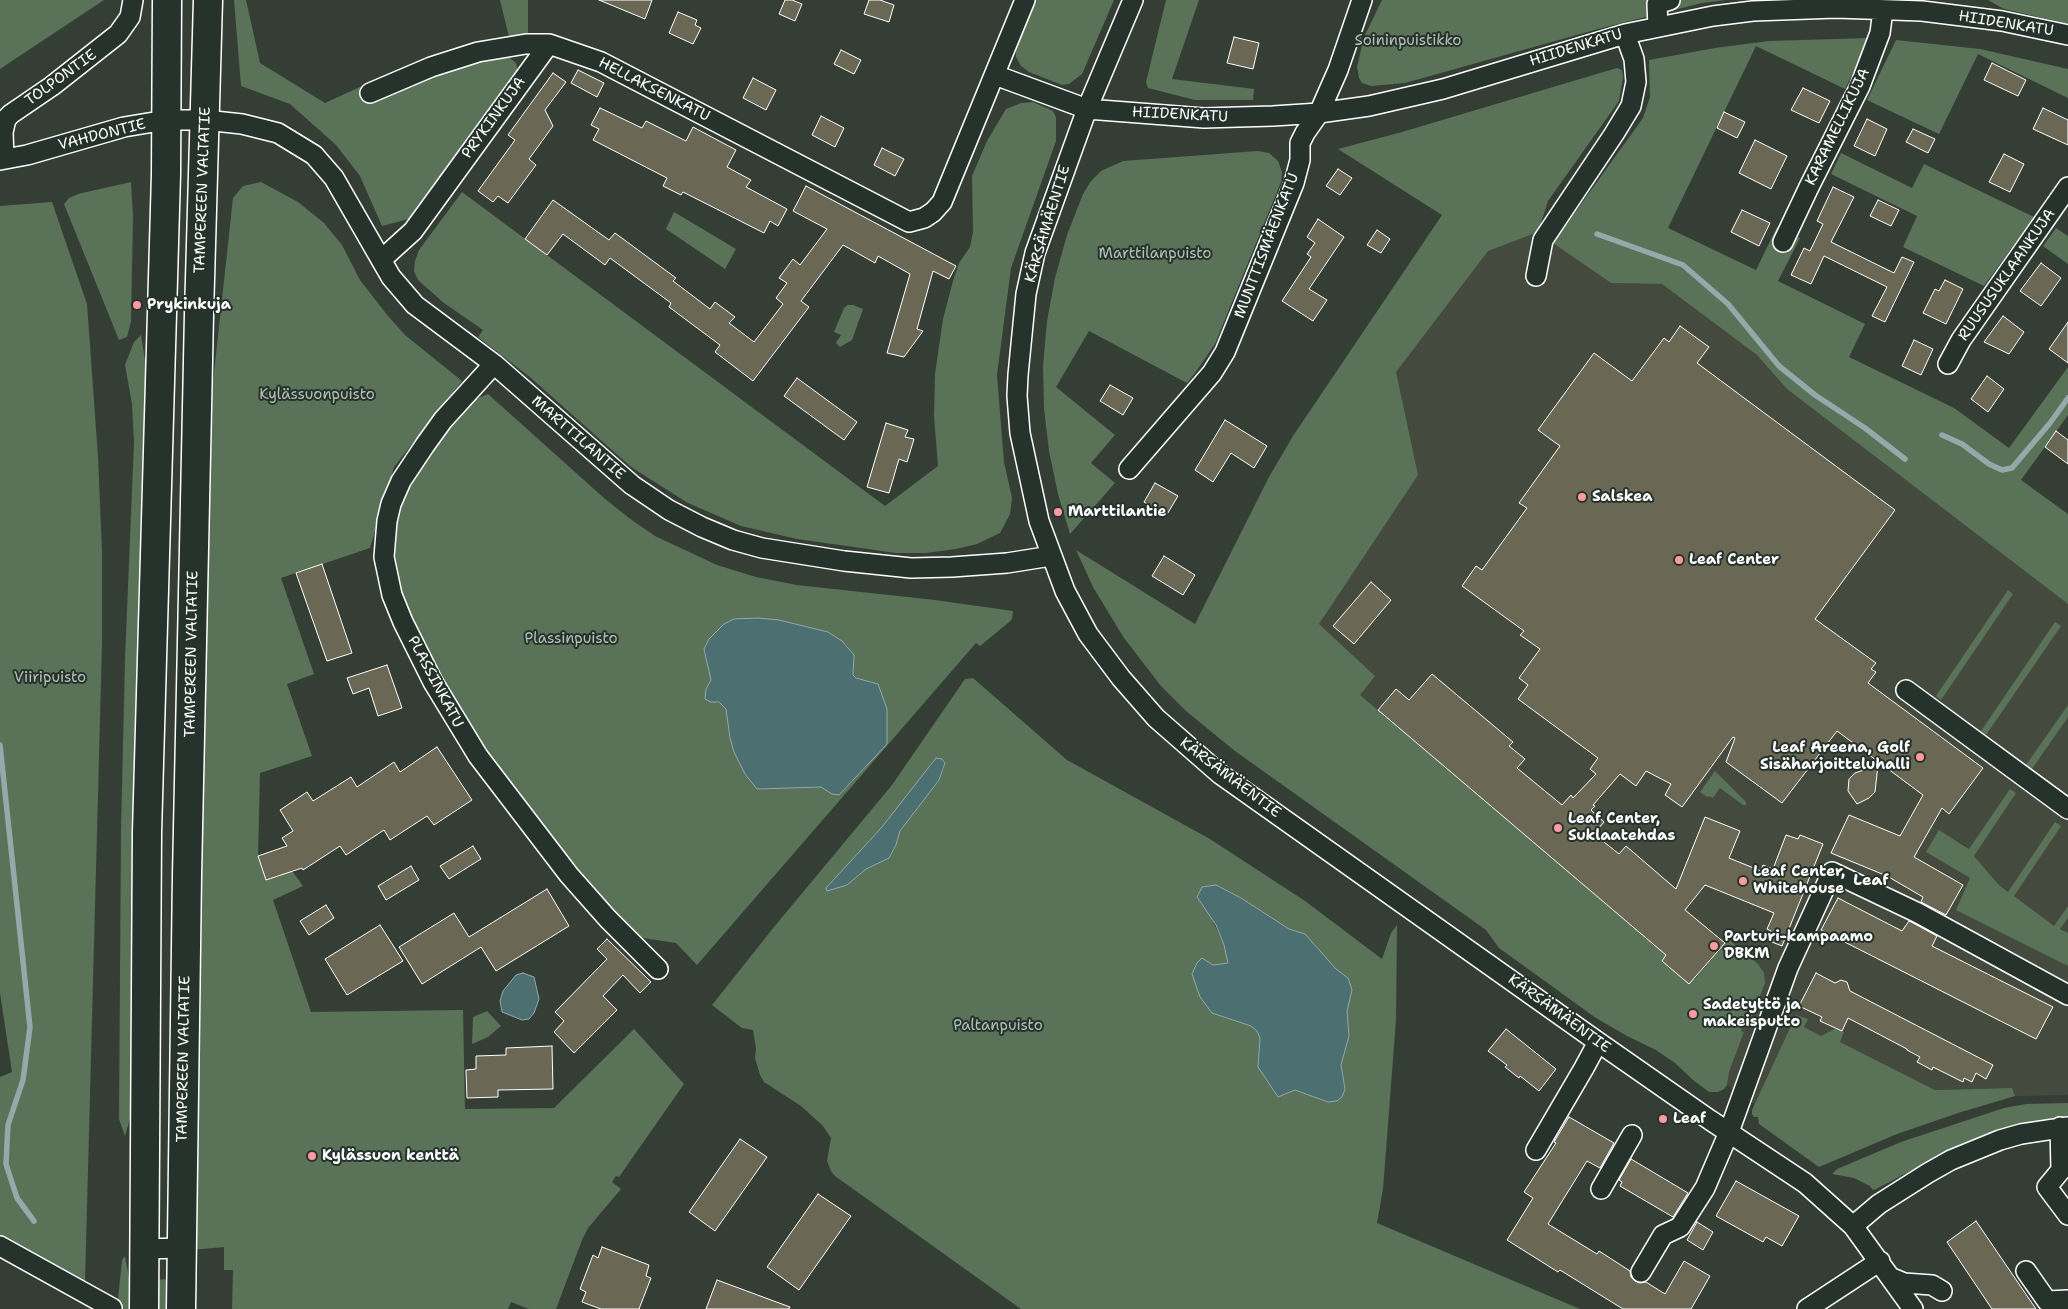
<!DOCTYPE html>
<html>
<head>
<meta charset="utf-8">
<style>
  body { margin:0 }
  canvas { display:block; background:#343e35 }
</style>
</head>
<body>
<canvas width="2068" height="1309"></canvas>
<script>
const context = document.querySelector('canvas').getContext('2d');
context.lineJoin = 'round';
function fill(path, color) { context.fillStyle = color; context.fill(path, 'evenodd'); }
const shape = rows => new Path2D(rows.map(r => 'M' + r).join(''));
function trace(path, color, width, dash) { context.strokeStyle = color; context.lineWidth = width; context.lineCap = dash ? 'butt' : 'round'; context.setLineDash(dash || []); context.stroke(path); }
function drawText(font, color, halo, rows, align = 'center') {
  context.font = font + ' "Shantell Sans",sans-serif'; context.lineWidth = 4; context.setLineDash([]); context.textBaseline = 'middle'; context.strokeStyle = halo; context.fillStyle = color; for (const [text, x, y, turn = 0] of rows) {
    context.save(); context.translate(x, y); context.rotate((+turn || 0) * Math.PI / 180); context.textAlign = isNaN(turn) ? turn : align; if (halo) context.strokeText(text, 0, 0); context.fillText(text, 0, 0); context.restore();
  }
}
fill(shape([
  [1538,232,1611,283,1662,284,1757,355,1787,389,2068,604,2068,933,2048,922,1998,884,1966,846,1940,831,1926,852,1971,878,1956,909,2068,966,2068,1095,2015,1096,2012,1088,1935,1090,1840,1042,1844,1032,1836,1028,1821,1036,1804,1027,1796,1015,1756,1105,1727,1085,1729,1072,1744,1032,1741,1031,1746,1017,1750,1019,1764,973,1758,964,1728,939,1689,984,1662,961,1666,955,1291,637,1379,370,1478,236]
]), '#444b3e');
fill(shape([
  [0,0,104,0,0,69],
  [234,0,246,0,260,63,325,103,362,86,368,102,451,66,506,55,516,63,518,71,515,78,409,219,382,226,360,176,336,145,290,104,241,86],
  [500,0,528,0,528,37,509,37],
  [1036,0,1114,0,1082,74,1069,84,1062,85,1029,72,1021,66,1016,57,1016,49],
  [1166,0,1199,0,1172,79,1254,89,1253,100,1195,100,1148,88,1146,82],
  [1382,0,1726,0,1702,3,1598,29,1405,83,1371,86,1362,83,1359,78,1357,67,1364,37],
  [1988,0,2068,0,2068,24,2004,9],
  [1870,38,1845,89,1756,46,1668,228,1756,270,1777,227,1800,238,1778,281,1865,324,1849,357,1954,408,2009,448,2068,367,2068,415,2021,480,2068,514,2068,604,1787,389,1757,355,1662,284,1611,283,1553,243,1643,118,1650,97,1649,60,1715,48,1769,41],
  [1896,40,1980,49,2068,69,2068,98,1978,54,1939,134,1867,100],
  [1617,68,1622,70,1623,77,1619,101,1548,201,1538,232,1488,251,1396,372,1418,475,1319,624,1375,676,1360,695,1666,955,1662,961,1695,979,1728,939,1758,964,1764,973,1765,983,1751,1019,1746,1017,1741,1031,1744,1032,1729,1072,1727,1085,1724,1089,1718,1092,1709,1092,1693,1080,1675,1063,1656,1050,1627,1036,1596,1018,1499,948,1486,930,1235,751,1186,711,1161,686,1124,638,1093,587,1076,550,1195,624,1269,477,1293,436,1442,215,1338,149,1402,132],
  [1033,102,1053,111,1056,117,1056,141,1011,268,997,375,1004,462,1012,498,1010,514,1000,533,977,544,956,549,926,553,896,553,797,539,741,526,688,503,631,467,531,378,478,337,483,330,444,303,418,280,414,271,415,261,419,250,462,192,885,506,938,466,934,416,935,374,943,319,953,281,959,263,970,247,973,232,972,176,987,141,1006,109,1021,103],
  [1258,151,1269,153,1278,161,1282,172,1281,182,1215,344,1195,373,1187,383,1089,331,1056,387,1115,435,1091,463,1115,483,1070,534,1058,494,1049,451,1044,409,1043,366,1047,321,1055,278,1067,235,1083,194,1091,181,1101,171,1123,161],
  [1841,153,1912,188,1924,164,2034,217,1984,286,1903,247,1917,216,1831,174],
  [131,182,133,217,131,321,127,337,119,340,64,204,69,198,78,194],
  [261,182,298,202,324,223,342,245,360,280,388,316,405,335,462,381,394,467,370,548,281,578,314,674,287,684,312,756,260,773,258,856,266,880,281,875,290,868,303,886,273,900,311,1012,463,1010,465,1109,554,1108,634,1029,684,1084,619,1177,616,1176,612,1182,621,1189,588,1228,582,1240,556,1309,529,1309,511,1302,508,1309,232,1309,233,1270,224,1270,224,1247,191,1250,212,391,233,198,243,186],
  [52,202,87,304,98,457,102,551,102,644,85,1282,22,1252,0,1238,0,1077,12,1072,0,993,0,206],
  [674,212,736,249,725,269,666,229],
  [2056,228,2068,236,2068,264,2043,246],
  [848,305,853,305,863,309,852,340,840,347,836,343,841,335,834,332,844,308],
  [141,335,146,367,148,421,136,828,131,1115,125,1136,119,1119,121,829,125,659,134,442,132,404,125,365,134,342],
  [488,394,604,498,629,518,655,536,717,565,756,577,797,585,935,600,1013,611,1012,619,1008,623,980,646,976,643,697,965,676,943,643,938,633,933,556,846,483,748,444,685,402,600,392,557,399,502,424,456,473,400],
  [758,618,779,620,820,630,835,637,847,646,854,655,853,675,860,680,869,681,887,709,887,744,845,789,832,794,822,787,757,789,739,763,730,738,726,709,723,704,715,702,708,685,711,680,704,649],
  [2008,590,2013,594,1941,700,1936,696],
  [2055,622,2061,626,1986,735,1981,731],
  [973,678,1067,760,1210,839,1305,901,1382,959,1391,933,1397,925,1396,1020,1383,1189,1377,1223,1580,1309,1021,1309,835,1176,831,1171,827,1161,831,1138,823,1126,801,1106,764,1082,760,1075,755,1058,756,1049,753,1030,742,1028,712,1005,774,927,892,785,965,679],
  [933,761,945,761,944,768,939,780,900,831,896,845,889,858,866,869,847,885,827,891,826,888,882,827,916,786],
  [1216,885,1241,898,1289,929,1305,934,1336,969,1348,978,1352,990,1347,1011,1349,1036,1341,1065,1345,1089,1328,1102,1295,1090,1258,1067,1260,1038,1257,1031,1251,1026,1212,1013,1192,974,1202,958,1213,965,1228,963,1224,945,1211,917],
  [2068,705,2068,717,2032,769,2026,765],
  [1715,771,1746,802,1746,805,1743,805,1720,788,1713,798,1709,796,1707,797,1700,792],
  [2010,789,2016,793,1974,856,1998,884,2008,892,2055,822,2061,826,2014,896,2054,926,2068,906,2068,918,2060,929,2068,933,2068,966,1956,910,1970,878,1926,852,1939,830,1969,849],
  [487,1011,501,1026,488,1037,472,1044,473,1017],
  [1796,1015,1808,1019,1804,1027,1821,1036,1836,1028,1844,1032,1840,1042,1935,1090,2012,1088,2015,1096,1958,1113,1897,1134,1819,1167,1759,1124,1758,1117,1754,1117,1752,1114,1752,1110],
  [2068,1103,2068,1118,2019,1125,1984,1135,1958,1146,1876,1189,1873,1190,1870,1186,1854,1178,1832,1174,1837,1169,1901,1142,2004,1108,2026,1104],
  [125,1256,130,1283,131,1309,117,1309,122,1260],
  [169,1279,169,1309,153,1309,154,1280]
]), '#597258');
const water = shape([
  [758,618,779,620,828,632,842,641,854,655,853,675,856,678,878,684,887,709,887,744,839,795,832,794,821,787,757,789,745,774,734,752,730,738,726,709,719,702,711,702,705,699,706,689,711,680,704,649,709,639,724,624,734,619,758,618],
  [936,758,942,759,945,763,939,780,900,831,896,845,889,858,866,869,847,885,827,891,826,888,882,827,936,758],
  [1216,885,1241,898,1289,929,1305,934,1336,969,1348,978,1352,990,1347,1011,1349,1036,1341,1065,1345,1089,1342,1097,1337,1101,1328,1102,1295,1090,1278,1097,1258,1067,1260,1038,1257,1031,1251,1026,1212,1013,1200,997,1192,974,1197,963,1202,958,1213,965,1228,963,1224,945,1216,925,1197,897,1202,887,1216,885],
  [523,973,534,977,539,999,534,1013,529,1019,522,1020,502,1012,500,1001,503,991,516,975,523,973]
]);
fill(water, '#4c6f72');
trace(water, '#94a9aa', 1);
trace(shape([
  [1597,234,1683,265,1728,304,1779,366,1815,395,1865,428,1905,459],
  [1942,435,1962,444,1989,464,2002,470,2012,468,2050,423,2068,398],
  [0,745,30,1027,23,1080,8,1125,6,1164,17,1198,34,1221]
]), '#94a9aa', 5.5);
const building = shape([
  [599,0,652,0,645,19,599,0],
  [785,0,792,0,802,4,795,21,779,14,785,0],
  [869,0,880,0,894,5,889,22,864,14,869,0],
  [678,12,697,20,695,25,701,28,693,44,669,33,678,12],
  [1234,37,1259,43,1253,69,1227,63,1234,37],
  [841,50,861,60,854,74,834,64,841,50],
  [1992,63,2026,80,2018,96,1984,80,1992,63],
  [578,70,604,83,597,97,571,83,578,70],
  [553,73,566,82,545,110,553,126,529,159,536,165,508,203,498,196,493,202,478,191,515,140,508,135,553,73],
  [753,78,776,90,766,110,743,98,753,78],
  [1803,88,1830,101,1819,123,1791,110,1803,88],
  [600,108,642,128,646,121,686,141,693,127,736,150,727,167,751,180,746,187,787,209,778,226,770,221,764,233,683,192,681,195,663,186,667,178,593,140,599,129,591,125,600,108],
  [2043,108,2068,120,2068,145,2033,129,2043,108],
  [1724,112,1745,122,1737,138,1717,128,1724,112],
  [821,116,844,128,835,147,812,135,821,116],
  [1867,119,1887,129,1875,156,1854,146,1867,119],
  [1913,129,1935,139,1928,153,1906,142,1913,129],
  [1755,140,1787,156,1771,189,1739,173,1755,140],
  [882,148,904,159,895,176,874,165,882,148],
  [2004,154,2024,164,2010,192,1989,182,2004,154],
  [1338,169,1352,178,1340,195,1326,186,1338,169],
  [806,186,956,266,949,279,933,271,917,329,923,331,904,357,887,353,910,274,878,256,875,263,843,245,801,301,809,307,753,381,715,352,720,345,669,307,671,303,610,258,605,265,563,234,547,255,525,239,553,200,609,240,615,233,676,278,673,281,710,309,715,302,735,317,729,323,754,342,783,304,776,298,787,283,779,278,793,259,800,265,827,229,793,211,806,186],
  [1833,187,1854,197,1831,242,1894,273,1902,257,1914,262,1885,322,1872,316,1887,287,1824,256,1811,284,1791,275,1804,248,1810,251,1823,224,1817,221,1833,187],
  [1878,200,1899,210,1891,226,1870,216,1878,200],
  [1742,210,1770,223,1759,246,1731,232,1742,210],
  [1318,219,1344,237,1309,289,1327,300,1313,321,1282,301,1311,257,1307,254,1315,243,1307,237,1318,219],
  [1377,230,1390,239,1381,253,1367,245,1377,230],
  [2041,263,2061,278,2041,306,2020,291,2041,263],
  [1945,280,1963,289,1946,324,1923,313,1935,289,1939,291,1945,280],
  [2003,316,2024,332,2009,354,1984,342,2003,316],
  [2068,322,2068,363,2049,349,2068,322],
  [1680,326,1709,347,1697,363,1895,510,1815,619,1876,663,1871,669,1876,672,1868,683,1983,768,1949,814,1942,808,1914,857,1963,885,1946,915,1921,902,1923,897,1887,876,1831,853,1849,815,1900,836,1923,795,1837,731,1782,803,1726,762,1735,738,1733,737,1682,807,1665,795,1671,784,1646,771,1636,786,1620,774,1593,805,1595,806,1591,810,1604,822,1594,834,1619,854,1626,846,1676,889,1705,817,1740,831,1729,858,1761,871,1763,865,1773,869,1786,835,1798,839,1800,835,1823,844,1782,946,1767,940,1771,931,1767,929,1774,913,1705,885,1685,910,1725,943,1689,984,1662,961,1666,955,1378,710,1396,689,1409,700,1432,674,1513,742,1509,746,1525,759,1517,768,1562,805,1571,795,1573,798,1596,774,1590,769,1598,758,1518,699,1528,685,1519,678,1540,649,1520,635,1524,631,1462,586,1476,566,1482,570,1527,508,1519,503,1560,446,1538,430,1594,353,1632,381,1664,338,1669,342,1680,326],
  [1914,340,1933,349,1921,375,1902,366,1914,340],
  [1987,376,2004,389,1988,412,1971,399,1987,376],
  [797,378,857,422,844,440,784,396,797,378],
  [1110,385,1133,398,1123,415,1100,401,1110,385],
  [1225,420,1267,446,1254,468,1231,453,1213,482,1195,470,1225,420],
  [886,423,908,430,905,437,914,439,907,462,899,459,889,493,867,487,886,423],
  [2056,431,2068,440,2068,464,2045,447,2056,431],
  [1155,483,1178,496,1166,516,1144,502,1155,483],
  [1164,556,1195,575,1183,595,1152,576,1164,556],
  [322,564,352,653,327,661,296,573,322,564],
  [1371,582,1391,600,1354,644,1333,626,1371,582],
  [387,665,402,708,378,716,369,688,353,694,347,678,387,665],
  [437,747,472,800,434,825,427,816,390,840,384,830,346,855,340,846,303,870,302,868,266,880,258,856,287,846,282,838,293,831,280,810,307,792,313,801,351,777,357,787,394,762,400,772,437,747],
  [1878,765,1875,792,1869,798,1857,804,1848,791,1849,779,1855,773,1878,765],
  [473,846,481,859,449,879,440,866,473,846],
  [411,866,419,880,386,900,378,886,411,866],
  [547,889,569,926,496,971,481,947,422,984,399,947,454,913,469,937,547,889],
  [1838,898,1902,931,1909,921,1913,923,1937,936,1932,946,2053,1007,2036,1039,1821,930,1838,898],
  [326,905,334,918,309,935,300,921,326,905],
  [380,925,403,961,347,995,325,959,380,925],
  [607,939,651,982,640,993,623,975,603,996,617,1010,574,1053,554,1032,564,1021,555,1012,607,959,597,949,607,939],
  [1816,973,1835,983,1841,980,1847,982,1850,991,1993,1065,1986,1079,1976,1073,1972,1082,1964,1078,1963,1082,1933,1067,1932,1070,1917,1062,1920,1057,1907,1050,1907,1049,1848,1018,1842,1031,1820,1021,1822,1017,1799,1006,1816,973],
  [1506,1029,1556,1069,1539,1091,1520,1076,1519,1078,1505,1067,1507,1065,1488,1051,1506,1029],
  [552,1046,553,1089,498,1090,498,1097,467,1098,466,1070,476,1069,476,1056,506,1055,506,1048,552,1046],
  [1569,1117,1614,1143,1600,1168,1587,1161,1548,1224,1597,1254,1599,1251,1630,1271,1631,1277,1635,1281,1640,1283,1646,1282,1665,1294,1684,1261,1710,1276,1691,1309,1623,1309,1560,1270,1558,1272,1507,1240,1533,1198,1524,1192,1556,1143,1554,1142,1569,1117],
  [740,1139,767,1157,715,1231,689,1212,740,1139],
  [1631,1159,1688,1193,1673,1217,1620,1186,1622,1182,1619,1180,1631,1159],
  [1736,1181,1799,1216,1782,1246,1766,1237,1763,1242,1716,1216,1736,1181],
  [818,1194,851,1216,799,1290,767,1267,818,1194],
  [1976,1221,1989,1240,2036,1309,1992,1309,1947,1242,1976,1221],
  [1697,1222,1713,1232,1703,1250,1687,1240,1697,1222],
  [602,1247,649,1265,646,1276,651,1278,639,1309,601,1309,582,1302,586,1292,580,1289,593,1255,598,1258,602,1247],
  [717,1280,790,1307,789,1309,706,1309,717,1280]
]);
fill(building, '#6a6854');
trace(building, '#fff', 1);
const minor = shape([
  [1133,0,1087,109,1035,253,1026,294,1018,375,1017,396,1020,433,1039,521,1065,591,1088,634,1121,678,1156,718,1220,774,1598,1042,1710,1120,1805,1183,1853,1226,1913,1309],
  [1658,27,1657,4,1670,0],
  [995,75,1087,109,1204,118,1273,116,1319,113,1369,106,1443,89,1625,34,1713,16,1753,11,1836,8,1922,11,2002,21,2068,35],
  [370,93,431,67,478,52,526,44,549,44,601,62,909,222,924,218,933,212,942,202,1025,0],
  [4,159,3,132,6,119,11,114,52,86,118,34,130,17,133,0],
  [0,160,27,155,124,127,166,120,205,120,242,124,278,133,314,155,334,178,391,277,415,305,494,364,632,485,669,510,702,527,733,540,762,548,844,561,911,568,952,567,1007,563,1051,556],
  [1783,242,1809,187,1860,86,1880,33,1883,10],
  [381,260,413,231,549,44],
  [1536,276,1543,240,1614,134,1631,106,1636,82,1634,59,1625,34],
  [494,364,443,420,425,445,401,481,391,504,387,521,384,557,392,595,403,622,433,682,478,756,569,875,608,919,658,969],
  [1948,364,1961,340,2068,187],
  [1129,469,1212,373,1225,352,1294,183,1300,160,1300,143,1305,133,1319,113,1338,70,1362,0],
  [1906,690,2068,809],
  [2060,1127,2061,1170,2047,1187,2068,1215],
  [1536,1150,1584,1068,1598,1042],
  [1601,1189,1632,1135],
  [1853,1226,1879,1204,1928,1173,1951,1160,2000,1140,2021,1134,2068,1127],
  [0,1246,112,1308],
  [144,1249,181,1248],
  [2026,1271,2047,1301,2068,1300],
  [1641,1272,1663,1235,1680,1227,1705,1188,1729,1132,1788,968,1832,872,1918,913,2068,995],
  [1892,1278,1904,1283,1932,1285,1942,1291],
  [1807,1309,1880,1261]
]);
const highway = shape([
  [144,1309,147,832,166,174,167,0],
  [181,1309,187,875,199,314,208,0]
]);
trace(minor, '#fff', 22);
trace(highway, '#fff', 31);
trace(minor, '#26332d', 19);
trace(highway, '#26332d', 28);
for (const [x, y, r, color] of [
  [137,305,5,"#ff9aa2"],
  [1582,497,5,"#ff9aa2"],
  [1058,512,5,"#ff9aa2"],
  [1679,560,5,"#ff9aa2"],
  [1920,757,5,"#ff9aa2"],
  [1558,828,5,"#ff9aa2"],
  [1743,881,5,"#ff9aa2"],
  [1714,946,5,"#ff9aa2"],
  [1693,1014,5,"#ff9aa2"],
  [1663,1119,5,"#ff9aa2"],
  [312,1156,5,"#ff9aa2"]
]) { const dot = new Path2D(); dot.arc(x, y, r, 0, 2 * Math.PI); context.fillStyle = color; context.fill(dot); trace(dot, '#26332d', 2); }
drawText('15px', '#fff', '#26332d', [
  ["HIIDENKATU",2006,24,9],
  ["HIIDENKATU",1576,48,-17],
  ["TOLPONTIE",61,78,-36],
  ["HELLAKSENKATU",654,90,27],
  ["HIIDENKATU",1180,115,3],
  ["PRYKINKUJA",494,118,-54],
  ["KARAMELLIKUJA",1838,127,-64],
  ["VAHDONTIE",102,135,-14],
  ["TAMPEREEN VALTATIE",203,190,-88],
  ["KÄRSÄMÄENTIE",1048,224,-73],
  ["MUNTTISMÄENKATU",1267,246,-69],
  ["RUUSUSUKLAANKUJA",2007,275,-55],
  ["MARTTILANTIE",578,438,41],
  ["TAMPEREEN VALTATIE",192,654,-89],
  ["PLASSINKATU",435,682,62],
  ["KÄRSÄMÄENTIE",1230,778,37],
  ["KÄRSÄMÄENTIE",1559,1014,36],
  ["TAMPEREEN VALTATIE",184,1059,-89]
]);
drawText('15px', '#b4c0b4', '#26332d', [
  ["Soininpuistikko",1408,41],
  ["Marttilanpuisto",1155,254],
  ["Kylässuonpuisto",317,395],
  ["Plassinpuisto",571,639],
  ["Viiripuisto",50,678],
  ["Paltanpuisto",998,1026]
]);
drawText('bold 15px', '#fff', '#26332d', [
  ["Prykinkuja",147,305],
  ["Salskea",1592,497],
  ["Marttilantie",1068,512],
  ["Leaf Center",1689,560],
  ["Leaf Areena, Golf",1910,748,"right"],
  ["Sisäharjoitteluhalli",1910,765,"right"],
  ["Leaf Center,",1568,819],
  ["Suklaatehdas",1568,836],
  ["Leaf Center,",1753,872],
  ["Whitehouse",1753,889],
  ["Parturi-kampaamo",1724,937],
  ["DBKM",1724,954],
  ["Sadetyttö ja",1703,1005],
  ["makeisputto",1703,1022],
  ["Leaf",1673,1119],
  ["Kylässuon kenttä",322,1156]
], 'left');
drawText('bold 16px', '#fff', '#26332d', [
  ["Leaf",1871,881]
]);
</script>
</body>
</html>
